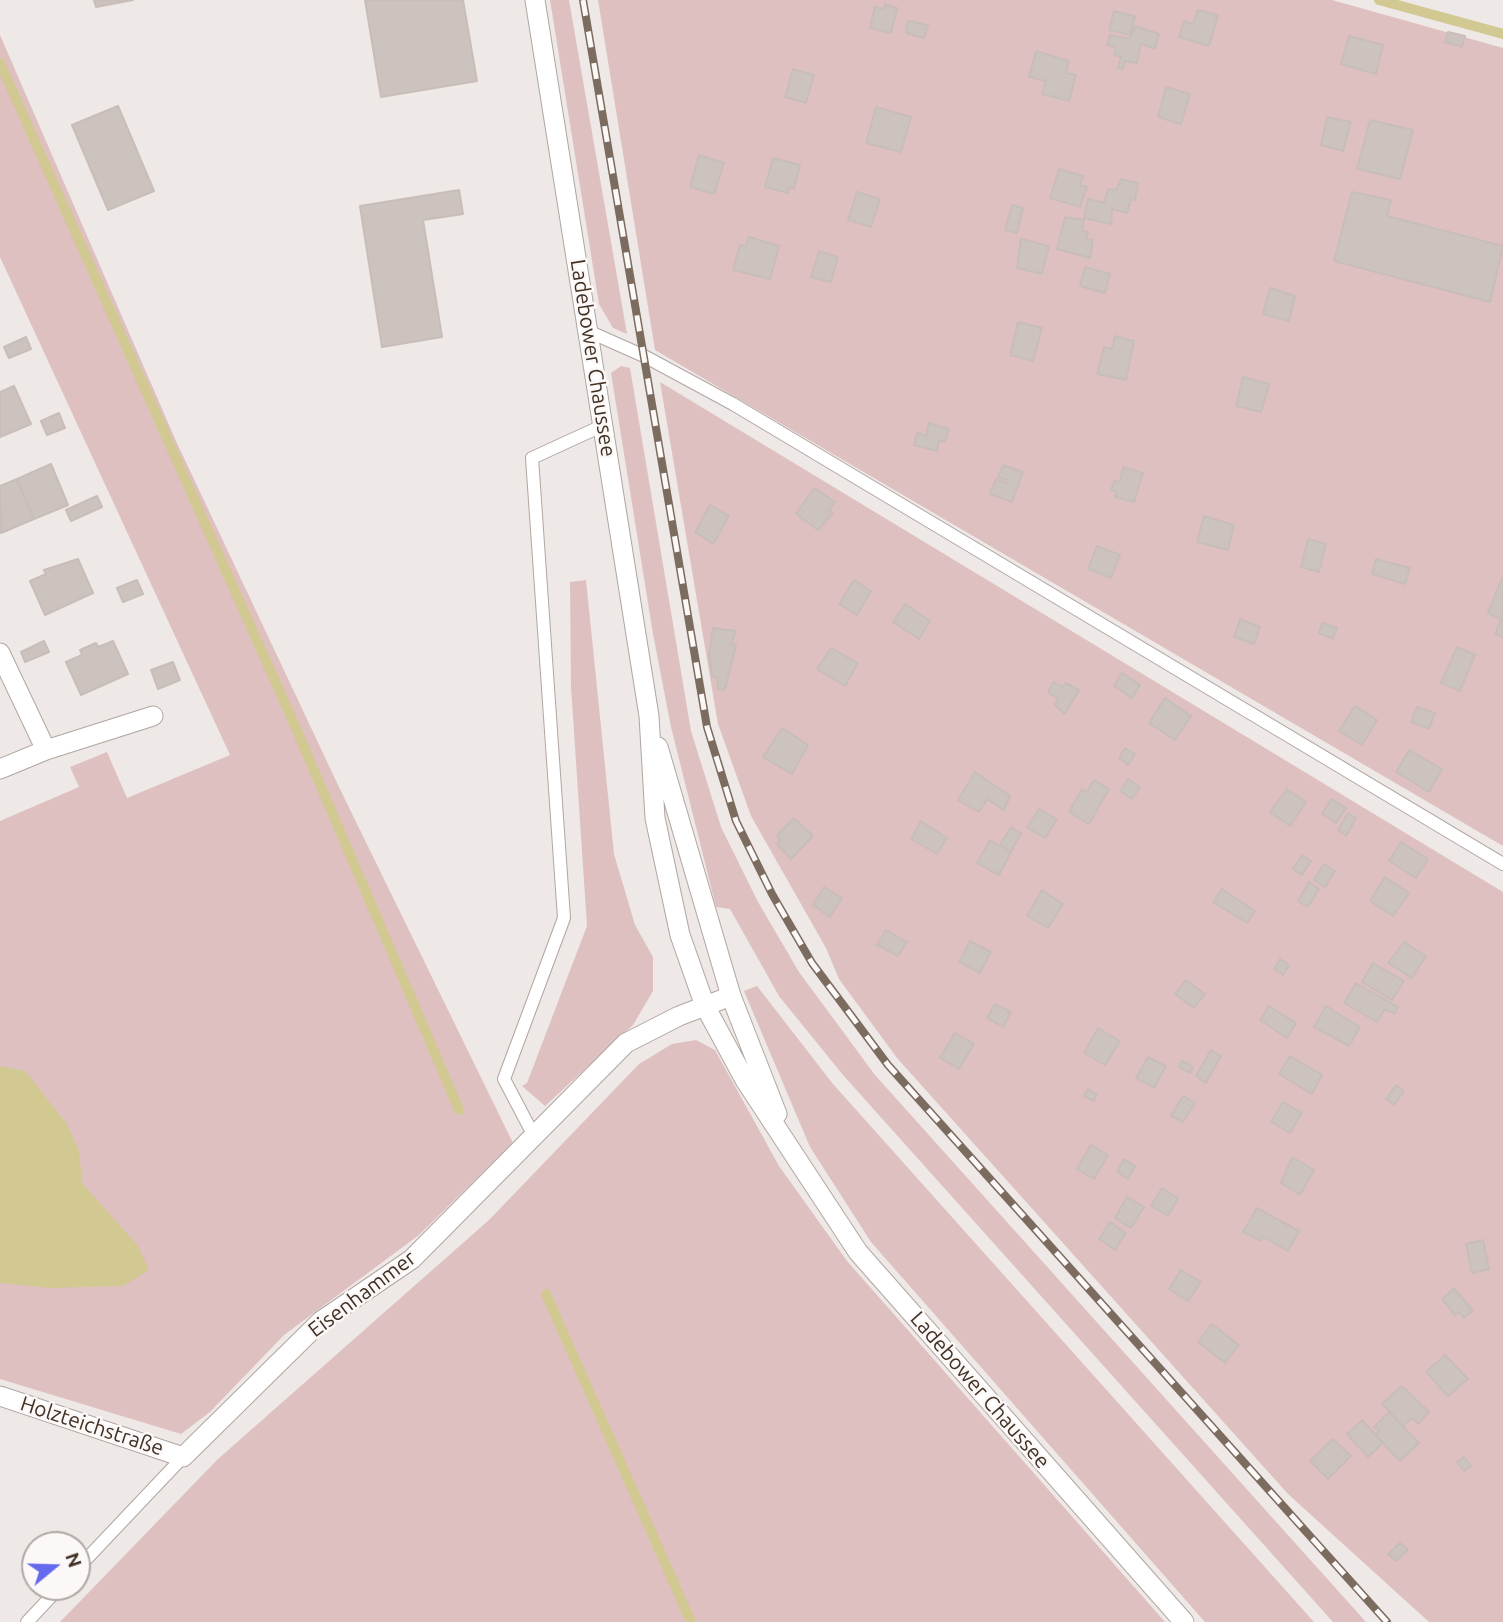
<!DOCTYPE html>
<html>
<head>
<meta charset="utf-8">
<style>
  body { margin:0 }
  #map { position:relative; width:1503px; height:1622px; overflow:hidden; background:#eee8e6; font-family:Ubuntu,sans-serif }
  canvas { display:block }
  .north { position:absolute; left:21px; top:1531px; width:70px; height:70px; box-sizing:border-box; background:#fbf8f7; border:2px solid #b1a8a3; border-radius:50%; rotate:71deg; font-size:19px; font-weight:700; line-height:28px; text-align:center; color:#413125 }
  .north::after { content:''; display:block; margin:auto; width:24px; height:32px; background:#656aee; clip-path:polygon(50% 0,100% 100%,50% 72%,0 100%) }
</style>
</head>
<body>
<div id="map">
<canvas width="1503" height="1622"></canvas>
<div class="north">N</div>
</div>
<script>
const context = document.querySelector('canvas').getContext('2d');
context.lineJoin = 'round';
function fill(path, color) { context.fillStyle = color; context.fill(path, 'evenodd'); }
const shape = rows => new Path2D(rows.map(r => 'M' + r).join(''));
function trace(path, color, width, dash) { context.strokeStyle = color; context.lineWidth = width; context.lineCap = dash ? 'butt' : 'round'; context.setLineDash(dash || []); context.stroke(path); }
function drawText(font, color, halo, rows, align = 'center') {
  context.font = font + ' Ubuntu,sans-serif'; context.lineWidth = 5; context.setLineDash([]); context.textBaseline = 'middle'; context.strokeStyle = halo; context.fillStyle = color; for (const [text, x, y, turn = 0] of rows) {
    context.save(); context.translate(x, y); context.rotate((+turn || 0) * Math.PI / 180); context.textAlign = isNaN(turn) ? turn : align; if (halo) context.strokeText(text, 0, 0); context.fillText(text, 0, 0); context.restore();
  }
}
fill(shape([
  [550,0,569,0,627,334,613,328,599,304],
  [598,0,1332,0,1503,48,1503,846,655,350],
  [0,35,176,441,338,785,513,1143,419,1235,284,1335,210,1412,181,1434,0,1379,0,821,79,787,70,767,107,752,127,798,230,755,0,257],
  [621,366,630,368,691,731,721,827,758,902,799,972,875,1075,1366,1622,1333,1622,843,1075,779,996,730,909,716,907,671,727,653,634,611,373],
  [660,382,1503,892,1503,1622,1429,1622,1288,1494,897,1058,839,979,826,948,751,816,718,724],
  [586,580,614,854,635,925,653,957,653,991,633,1025,545,1106,522,1086,527,1083,587,926,571,687,570,582],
  [757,986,833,1084,1314,1622,1205,1622,871,1242,810,1147,744,991],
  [696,1040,715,1050,779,1166,847,1261,1165,1622,60,1622,218,1459,489,1220,639,1064,672,1044]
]), '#dfc0c1');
fill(shape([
  [0,1066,25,1071,67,1124,79,1151,82,1183,138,1246,149,1270,123,1286,51,1288,0,1283]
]), '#d1c991');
trace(shape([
  [1379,0,1503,34],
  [0,63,298,733,459,1110],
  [546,1294,691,1622]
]), '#d1c991', 10);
const building = shape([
  [94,0,133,0,96,7,94,0],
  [365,0,463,0,477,81,381,97,365,0],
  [885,4,897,8,891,33,870,28,875,7,884,9,885,4],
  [1198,10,1218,15,1209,46,1179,37,1184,21,1193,24,1198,10],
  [1114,11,1135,16,1130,35,1109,30,1114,11],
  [908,21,928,25,924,38,906,33,908,21],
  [1135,26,1159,34,1155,49,1141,44,1137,63,1125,61,1123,69,1118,68,1121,57,1114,55,1116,47,1107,45,1110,35,1130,39,1135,26],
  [1448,32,1465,36,1462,47,1445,42,1448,32],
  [1349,36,1383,45,1376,74,1341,64,1349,36],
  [1036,51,1069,61,1066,73,1076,75,1069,101,1042,94,1046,81,1029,77,1036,51],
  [793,69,814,75,806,103,785,97,793,69],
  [1166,87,1190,94,1181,124,1158,117,1166,87],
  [118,106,154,191,108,210,72,125,118,106],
  [876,107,911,117,901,152,866,143,876,107],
  [1327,117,1351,122,1343,151,1321,145,1327,117],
  [1370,120,1413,130,1400,179,1357,169,1370,120],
  [699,155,724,163,714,194,690,187,699,155],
  [773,158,800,165,794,189,789,187,788,193,765,187,773,158],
  [1059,169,1083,176,1080,185,1087,187,1080,207,1050,198,1059,169],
  [1121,179,1138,183,1135,200,1131,199,1127,213,1112,209,1111,224,1084,218,1088,199,1104,203,1108,189,1116,190,1121,179],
  [459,190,463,214,423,220,442,337,382,347,360,206,459,190],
  [857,192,880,199,871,227,848,220,857,192],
  [1352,192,1391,200,1387,216,1503,246,1490,302,1334,261,1352,192],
  [1012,205,1023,208,1017,233,1005,230,1012,205],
  [1065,217,1084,220,1082,231,1088,232,1086,239,1093,240,1090,258,1057,249,1065,217],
  [749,237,779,246,770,279,733,270,740,245,746,246,749,237],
  [1021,239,1049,246,1042,274,1017,268,1021,239],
  [819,251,838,257,831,282,811,277,819,251],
  [1085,267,1110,274,1105,293,1080,286,1085,267],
  [1270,288,1295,296,1289,321,1263,314,1270,288],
  [1018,322,1042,328,1033,361,1010,355,1018,322],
  [1115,336,1134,341,1126,380,1097,374,1104,347,1112,349,1115,336],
  [26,337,31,349,9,358,4,347,26,337],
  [1243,377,1269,384,1261,412,1236,406,1243,377],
  [14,386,31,424,0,437,0,392,14,386],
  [59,413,65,428,47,435,41,421,59,413],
  [929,423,949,429,945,442,939,441,937,451,914,445,917,433,926,436,929,423],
  [51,464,68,505,34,519,17,479,51,464],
  [1003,465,1023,472,1012,502,990,494,996,479,1007,483,1008,480,998,477,1003,465],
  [1123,467,1143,473,1134,502,1115,497,1116,492,1111,490,1114,481,1120,482,1123,467],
  [17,479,34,519,1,533,0,486,17,479],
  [814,488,835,502,829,511,833,513,818,530,796,514,814,488],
  [97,496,102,507,71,521,66,510,97,496],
  [710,505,729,516,713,544,695,532,710,505],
  [1204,516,1234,525,1228,550,1197,542,1204,516],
  [1308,539,1326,544,1319,572,1301,567,1308,539],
  [1097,546,1120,555,1111,578,1088,569,1097,546],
  [78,559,93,593,45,615,30,581,46,574,44,570,78,559],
  [1376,559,1410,568,1405,584,1372,574,1376,559],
  [1502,578,1503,578,1503,637,1495,634,1501,619,1488,613,1502,578],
  [137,580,143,594,123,602,117,588,137,580],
  [854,580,871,591,857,615,839,604,854,580],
  [905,604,930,621,919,639,893,622,905,604],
  [1240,619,1260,627,1254,644,1234,637,1240,619],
  [1322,623,1337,628,1333,639,1319,633,1322,623],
  [713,628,736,631,731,644,736,645,725,690,718,689,717,678,712,676,709,654,713,628],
  [44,641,49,652,25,662,21,652,44,641],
  [113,641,128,674,81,695,66,662,82,655,80,650,96,643,98,647,113,641],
  [1457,647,1475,655,1460,691,1441,683,1457,647],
  [831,648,858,663,845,686,817,669,831,648],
  [173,662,180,680,158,689,151,670,173,662],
  [1122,673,1140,685,1132,698,1114,686,1122,673],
  [1054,682,1063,687,1066,683,1079,690,1065,714,1055,705,1058,699,1048,692,1054,682],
  [1165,698,1191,716,1175,740,1149,723,1165,698],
  [1355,706,1377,720,1362,745,1339,731,1355,706],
  [1417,707,1435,713,1429,729,1411,722,1417,707],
  [782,728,808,745,792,774,763,757,782,728],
  [1125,748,1135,754,1128,765,1119,758,1125,748],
  [1409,750,1442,769,1429,792,1396,772,1409,750],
  [975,772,1010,796,1004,810,987,799,979,812,958,800,975,772],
  [1128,779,1140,787,1132,799,1120,791,1128,779],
  [1094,780,1109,789,1089,824,1069,812,1082,789,1087,792,1094,780],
  [1287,789,1306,802,1290,826,1270,812,1287,789],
  [1331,799,1346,808,1336,823,1322,814,1331,799],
  [1039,809,1057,819,1045,838,1027,828,1039,809],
  [1348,813,1356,818,1346,836,1338,830,1348,813],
  [794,818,813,836,791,859,777,844,780,840,777,835,794,818],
  [921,821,947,838,937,854,911,839,921,821],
  [1011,827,1021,833,1011,852,1000,845,1011,827],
  [990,840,1011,852,999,875,977,863,990,840],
  [1401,842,1428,859,1416,878,1389,861,1401,842],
  [1302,855,1311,861,1302,875,1293,869,1302,855],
  [1324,864,1335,871,1325,887,1314,880,1324,864],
  [1385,877,1409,893,1393,916,1370,901,1385,877],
  [1309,882,1319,889,1308,907,1298,901,1309,882],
  [824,887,842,898,830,917,813,905,824,887],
  [1222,889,1255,911,1247,923,1213,902,1222,889],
  [1042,890,1063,904,1048,928,1027,916,1042,890],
  [886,930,907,942,898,956,877,945,886,930],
  [970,941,991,952,980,973,959,962,970,941],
  [1404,942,1426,956,1412,978,1388,963,1404,942],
  [1280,959,1289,965,1283,975,1274,969,1280,959],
  [1373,963,1404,981,1392,1000,1362,982,1373,963],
  [1186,980,1205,994,1194,1008,1175,994,1186,980],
  [1356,983,1398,1007,1394,1014,1385,1009,1377,1022,1344,1003,1356,983],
  [995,1004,1011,1012,1003,1027,987,1018,995,1004],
  [1269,1006,1296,1023,1287,1038,1260,1020,1269,1006],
  [1326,1006,1360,1027,1349,1046,1314,1027,1326,1006],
  [1098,1028,1120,1041,1105,1065,1084,1053,1098,1028],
  [955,1033,974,1044,959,1069,940,1058,955,1033],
  [1211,1050,1221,1056,1206,1083,1196,1076,1211,1050],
  [1290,1056,1322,1075,1312,1094,1279,1074,1290,1056],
  [1148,1057,1166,1066,1154,1088,1136,1078,1148,1057],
  [1182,1061,1193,1067,1190,1073,1179,1067,1182,1061],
  [1396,1085,1404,1091,1394,1105,1386,1099,1396,1085],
  [1088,1089,1097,1094,1094,1101,1084,1096,1088,1089],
  [1183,1096,1195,1103,1183,1122,1171,1116,1183,1096],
  [1283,1102,1302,1113,1290,1133,1271,1122,1283,1102],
  [1091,1145,1108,1155,1094,1179,1077,1169,1091,1145],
  [1292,1157,1314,1170,1300,1195,1281,1183,1292,1157],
  [1124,1159,1135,1166,1128,1179,1117,1172,1124,1159],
  [1162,1188,1178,1198,1168,1216,1151,1206,1162,1188],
  [1127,1197,1144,1207,1131,1228,1115,1218,1127,1197],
  [1257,1208,1299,1231,1288,1251,1263,1237,1261,1241,1243,1232,1257,1208],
  [1110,1222,1126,1233,1115,1250,1099,1239,1110,1222],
  [1483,1240,1489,1269,1472,1273,1466,1244,1483,1240],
  [1181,1270,1201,1282,1188,1301,1169,1289,1181,1270],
  [1454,1288,1473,1311,1464,1318,1459,1312,1455,1315,1442,1299,1454,1288],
  [1212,1324,1239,1345,1225,1363,1198,1342,1212,1324],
  [1445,1355,1468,1379,1448,1396,1426,1372,1445,1355],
  [1402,1386,1429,1412,1418,1424,1412,1418,1403,1426,1382,1404,1402,1386],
  [1389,1412,1419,1443,1400,1461,1375,1435,1379,1431,1374,1427,1389,1412],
  [1362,1420,1383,1443,1368,1457,1347,1434,1362,1420],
  [1333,1439,1351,1456,1328,1479,1310,1461,1333,1439],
  [1464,1457,1471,1466,1464,1471,1457,1462,1464,1457],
  [1400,1543,1408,1550,1396,1561,1388,1554,1400,1543]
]);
fill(building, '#ccc3be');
trace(building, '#c8bdb8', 2);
const service = shape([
  [590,332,644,356,733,404,1503,864],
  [534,1136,504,1079,564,918,532,458,604,425],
  [77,1569,183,1457],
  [27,1622,60,1587]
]);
const minor = shape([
  [0,653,46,750,0,769],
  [46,750,153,716],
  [0,1396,183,1457,321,1321,412,1259,626,1043,679,1016,731,996]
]);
const tertiary = shape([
  [535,0,649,716,655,818,680,935,705,1006,745,1080,858,1252,1184,1622],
  [658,747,731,996,777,1114]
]);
trace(service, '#b0a6a1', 14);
trace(minor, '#b0a6a1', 21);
trace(tertiary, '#b0a6a1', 21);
trace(service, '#fff', 12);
trace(minor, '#fff', 19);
trace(tertiary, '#fff', 19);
const rail = shape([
  [583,0,707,727,736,821,772,894,812,963,888,1065,1387,1622]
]);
trace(rail, '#7c6c60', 8);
trace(rail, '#fbf8f7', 5, [16]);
drawText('21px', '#413125', '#fbf8f7', [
  ["Ladebower Chaussee",593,358,81],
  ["Eisenhammer",362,1294,-37],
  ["Ladebower Chaussee",980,1390,49],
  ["Holzteichstraße",92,1426,18]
]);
</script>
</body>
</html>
